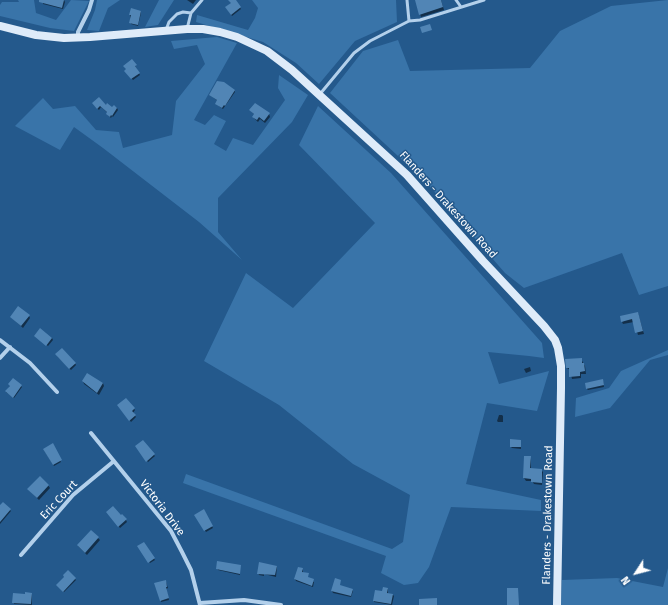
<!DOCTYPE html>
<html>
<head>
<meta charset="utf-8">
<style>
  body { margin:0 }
  #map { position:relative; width:668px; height:605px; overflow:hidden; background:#24598c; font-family:"Fira Sans",sans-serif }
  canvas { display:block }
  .north { position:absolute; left:616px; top:553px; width:40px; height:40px; -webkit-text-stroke:3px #24598c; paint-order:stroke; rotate:234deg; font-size:11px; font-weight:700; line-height:16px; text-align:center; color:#fff }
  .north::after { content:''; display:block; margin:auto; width:14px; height:18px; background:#fff; clip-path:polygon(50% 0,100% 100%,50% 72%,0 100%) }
</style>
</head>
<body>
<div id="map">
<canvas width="668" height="605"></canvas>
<div class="north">N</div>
</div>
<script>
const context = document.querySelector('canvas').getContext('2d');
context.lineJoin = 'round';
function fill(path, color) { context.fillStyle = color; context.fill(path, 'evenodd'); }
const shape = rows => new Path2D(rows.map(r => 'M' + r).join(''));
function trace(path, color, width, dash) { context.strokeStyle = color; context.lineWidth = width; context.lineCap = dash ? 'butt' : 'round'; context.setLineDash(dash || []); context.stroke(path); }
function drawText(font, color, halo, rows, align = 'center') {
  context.font = font + ' "Fira Sans",sans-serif'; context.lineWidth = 3; context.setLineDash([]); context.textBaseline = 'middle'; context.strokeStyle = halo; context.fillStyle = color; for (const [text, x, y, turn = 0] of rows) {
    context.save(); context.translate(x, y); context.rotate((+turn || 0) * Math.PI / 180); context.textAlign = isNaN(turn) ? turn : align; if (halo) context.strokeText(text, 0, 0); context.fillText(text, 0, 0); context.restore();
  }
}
fill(shape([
  [18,0,34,0,36,13,56,20,71,0,89,1,74,31,50,28,0,16,0,5,2,2,19,2],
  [97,0,120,0,108,8,99,31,87,30,95,10],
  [159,0,174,0,158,25,145,27],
  [252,0,396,0,397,22,355,41,319,84,296,63,263,42,196,22,197,15,248,30,255,18,258,8],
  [668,0,668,286,639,295,622,253,524,288,505,273,425,181,330,93,363,51,398,40,410,71,530,68,560,31,611,6],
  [217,37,237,43,194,120,205,125,214,115,226,121,214,144,226,151,233,138,253,145,285,100,278,88,279,75,308,95,292,122,218,198,218,232,242,260,199,222,103,148,74,127,60,150,15,126,43,98,53,109,75,106,96,130,119,132,123,148,172,135,176,101,205,64,197,45,174,49,171,41],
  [318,106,391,173,542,343,544,358,529,356,488,352,499,384,549,371,537,411,487,403,466,484,541,500,541,511,451,507,429,567,418,583,404,585,381,573,386,556,183,483,186,474,392,549,403,542,410,495,353,464,279,405,204,361,246,273,293,308,375,223,299,145],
  [668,350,668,355,650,360,610,408,575,417,576,398,609,388,621,371],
  [668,568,668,605,561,605,562,580,617,578,663,587]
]), '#3974a9');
fill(shape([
  [43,0,64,0,65,2,63,9,43,4],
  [187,0,196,0,193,4],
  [233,0,235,0,241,9,232,16,226,7,232,3],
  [416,0,441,0,444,10,421,17],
  [141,11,141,13,138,26,131,24,130,14],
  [132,60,140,75,133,80,126,72],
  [234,90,235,92,223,109,216,104,218,101,210,95],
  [94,105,117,108,118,110,113,117,112,116,111,118,107,114,108,113,101,107,99,110],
  [250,110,269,114,270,117,265,123,260,119,258,122,253,117,255,115],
  [638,313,644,334,638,335,634,322,623,324,622,322],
  [29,316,30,318,23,328,11,317],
  [35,336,52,338,53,340,48,346],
  [57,356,75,363,76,365,71,370],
  [581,359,585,366,586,374,581,374,581,378,572,379,570,370,567,368],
  [530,367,531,371,526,373,524,369],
  [13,379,22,387,14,398,6,392,10,386],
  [83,381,103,383,104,386,99,395,84,384],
  [603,381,604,387,588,390,587,389,586,383],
  [126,399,135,410,133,413,136,417,131,422,119,406],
  [499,415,502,415,503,416,503,422,498,422,497,421],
  [521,440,521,449,512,448,511,447],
  [52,445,61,462,54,466,44,450],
  [136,446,154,455,155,456,148,462],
  [525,457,530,457,531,460,531,470,541,470,543,472,542,485,534,484,532,481,526,481,524,478],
  [48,485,50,488,39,500,30,491],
  [3,503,11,511,0,524,0,507],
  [204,511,213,528,206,532,195,515],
  [107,512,126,520,127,522,120,528],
  [98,538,100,540,87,555,78,546],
  [143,543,155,560,150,563,139,546],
  [240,566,240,575,218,570,217,568],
  [277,566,276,577,264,574,264,576,259,575,258,573],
  [303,569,303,573,308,574,308,579,314,582,313,587,296,581,295,579],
  [65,577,75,579,76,580,64,592,58,586],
  [336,580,340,581,340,586,352,590,353,591,351,597,333,593,332,591],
  [166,582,168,588,166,589,169,600,161,602,161,601],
  [384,588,388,589,388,594,393,595,394,596,392,605,374,602,374,601,383,593],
  [13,594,32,594,32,605,14,604]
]), '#0007');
fill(shape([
  [39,0,64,0,62,8,39,2],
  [228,0,236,0,241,7,231,15,225,7,231,3],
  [415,0,441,0,443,7,419,15],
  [131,8,141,11,138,25,129,23,131,15,129,15],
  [430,24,432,30,422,33,420,27],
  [132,59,137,65,135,66,140,73,131,79,124,71,126,69,123,66],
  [217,81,224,82,235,90,225,106,224,105,222,108,215,104,217,100,209,95],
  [99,97,106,105,107,103,112,107,114,105,117,108,112,116,111,115,110,117,106,114,107,112,100,106,97,109,92,103],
  [255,103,270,113,264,121,259,117,257,120,252,117,254,114,249,110],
  [18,306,30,315,21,326,10,317],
  [638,312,643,331,635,333,632,319,621,322,620,316],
  [40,328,52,338,46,346,34,336],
  [62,348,76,363,69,369,55,354],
  [582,358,582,363,584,363,585,371,580,372,580,376,569,377,569,368,566,368,565,359],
  [87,373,103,383,97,393,82,381],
  [13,378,22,385,13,398,5,391,10,386,8,384],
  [603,379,604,385,586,389,585,383],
  [126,398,135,408,132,411,136,415,129,421,117,405],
  [510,439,521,440,521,447,510,447],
  [143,440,155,454,146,462,135,446],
  [53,443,62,460,53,465,43,449],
  [524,456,531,456,530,468,542,469,542,483,531,482,531,479,523,478],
  [40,476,49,485,37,498,27,489],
  [3,502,11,509,0,522,0,505],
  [113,506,121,515,122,514,127,519,118,527,106,512],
  [204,509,213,526,204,531,194,515],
  [91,530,99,537,85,553,77,545],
  [144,542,155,558,148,563,137,546],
  [217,561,241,565,240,574,216,569],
  [259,562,277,566,275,575,257,574],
  [298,567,303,568,302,572,309,573,308,577,314,579,312,586,294,579],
  [68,570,76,578,63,592,56,585,64,577,63,575],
  [335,578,341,580,340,585,353,589,351,596,331,591],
  [166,580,167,587,166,587,169,598,160,601,154,583],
  [383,587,388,588,387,593,393,594,391,604,373,601,375,590,382,591],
  [507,588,518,588,519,605,507,605],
  [25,592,32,593,31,604,12,603,13,593,25,594],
  [437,598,437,605,419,605,419,599]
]), '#5185b5');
trace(shape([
  [407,0,409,21],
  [456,0,461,7],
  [187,29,191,13,202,0],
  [166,30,169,22,177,14,183,12,191,13],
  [320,94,354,53,370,41,409,21,420,20,484,0]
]), '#b3d0eb', 3);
trace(shape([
  [78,37,78,32,89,10,92,0],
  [0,340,30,363,57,392],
  [0,358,10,347],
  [91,433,171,531,182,552,191,570,200,605],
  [21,555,73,495,114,461],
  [200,603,244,600,281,605]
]), '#b3d0eb', 4);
trace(shape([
  [0,26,36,35,64,38,90,37,187,29,203,29,220,32,237,37,267,51,292,70,407,175,483,261,544,326,555,340,558,348,561,366,561,388,557,605]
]), '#deebf9', 8);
drawText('11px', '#fff', '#24598c', [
  ["Flanders - Drakestown Road",448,205,48],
  ["Eric Court",59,500,-47],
  ["Victoria Drive",162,508,53],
  ["Flanders - Drakestown Road",548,515,-89]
]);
</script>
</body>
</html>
